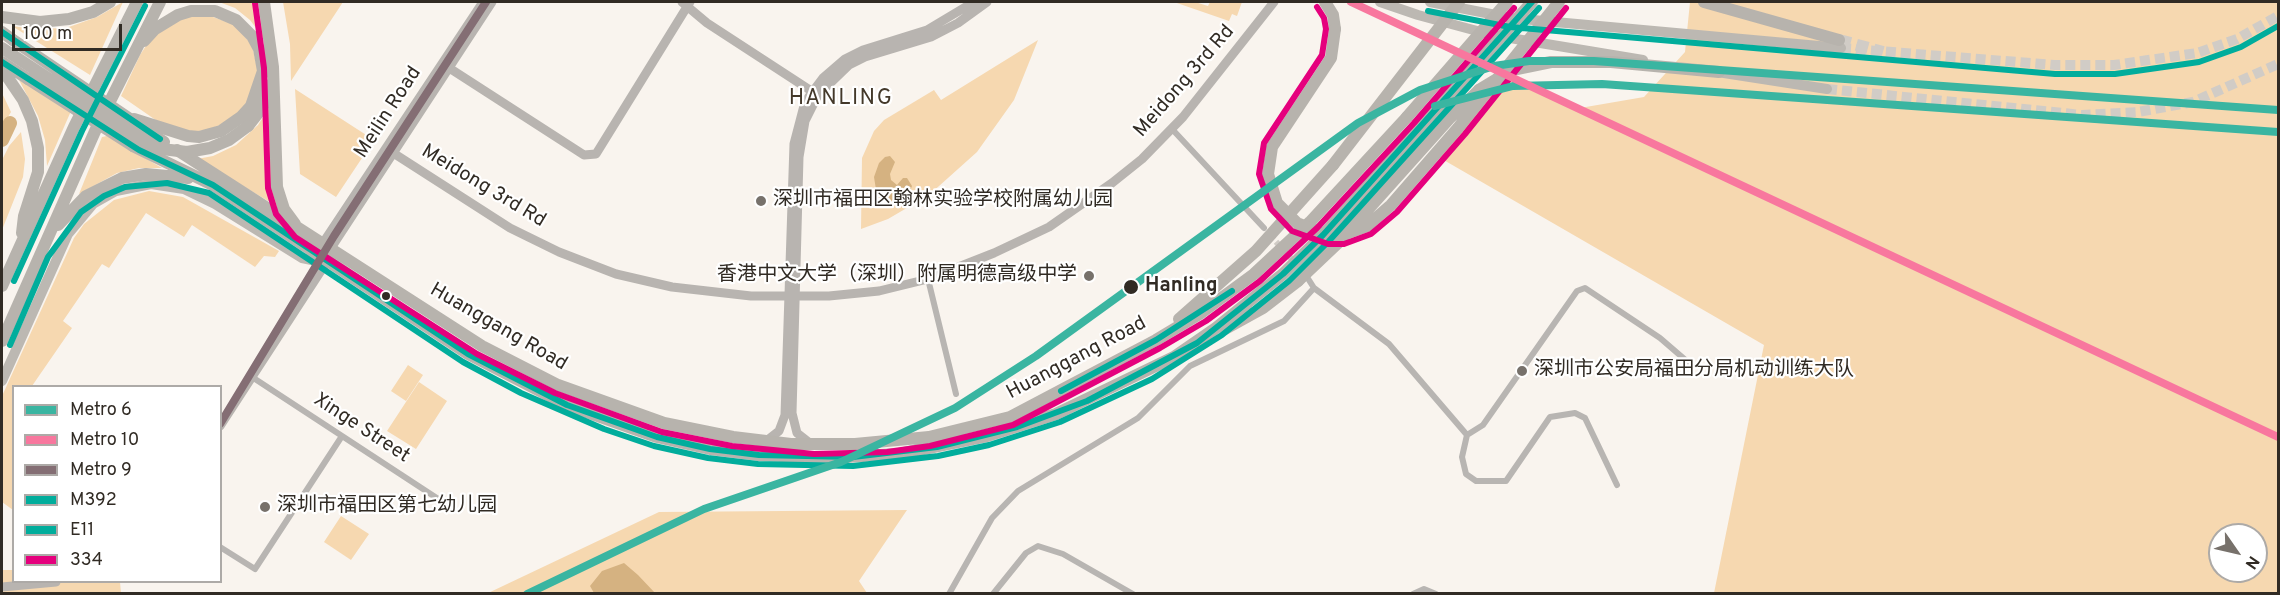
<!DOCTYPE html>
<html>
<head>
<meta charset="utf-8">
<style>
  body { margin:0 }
  #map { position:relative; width:2280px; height:595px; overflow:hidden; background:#f9f4ee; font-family:Overpass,sans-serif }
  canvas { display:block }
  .frame { position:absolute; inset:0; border:3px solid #312b24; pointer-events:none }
  .legend { position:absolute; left:12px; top:385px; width:210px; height:198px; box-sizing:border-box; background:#fff; border:2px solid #adaaa7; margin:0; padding:8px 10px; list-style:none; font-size:18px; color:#312b24 }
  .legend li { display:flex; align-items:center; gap:12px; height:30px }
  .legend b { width:30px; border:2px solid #adaaa7 }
  .north { position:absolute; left:2208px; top:523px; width:60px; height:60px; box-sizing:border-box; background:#fff; border:2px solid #adaaa7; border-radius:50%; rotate:124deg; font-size:16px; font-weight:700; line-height:24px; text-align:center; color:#312b24 }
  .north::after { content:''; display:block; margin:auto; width:21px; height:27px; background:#77716b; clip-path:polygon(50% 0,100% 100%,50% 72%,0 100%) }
  .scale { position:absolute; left:12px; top:24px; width:110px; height:27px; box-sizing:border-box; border:3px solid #312b24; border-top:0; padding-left:8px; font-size:18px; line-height:21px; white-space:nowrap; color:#312b24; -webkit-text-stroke:4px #fff; paint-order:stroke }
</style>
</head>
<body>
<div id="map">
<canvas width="2280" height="595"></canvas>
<div class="frame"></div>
<ul class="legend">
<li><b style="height:8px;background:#3ab5a1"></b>Metro 6</li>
<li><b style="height:8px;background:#f8779e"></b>Metro 10</li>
<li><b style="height:8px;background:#846e74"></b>Metro 9</li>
<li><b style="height:8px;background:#01ad9c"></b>M392</li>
<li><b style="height:8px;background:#01ad9c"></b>E11</li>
<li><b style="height:8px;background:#e5007d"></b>334</li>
</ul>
<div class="north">N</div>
<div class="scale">100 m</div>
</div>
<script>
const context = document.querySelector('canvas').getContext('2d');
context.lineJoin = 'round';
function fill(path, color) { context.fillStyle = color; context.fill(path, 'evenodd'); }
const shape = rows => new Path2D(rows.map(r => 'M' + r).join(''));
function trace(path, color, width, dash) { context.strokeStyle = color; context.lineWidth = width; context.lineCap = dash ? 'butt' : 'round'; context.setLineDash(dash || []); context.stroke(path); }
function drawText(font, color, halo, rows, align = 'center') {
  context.font = font + ' Overpass,"Noto Sans SC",sans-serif'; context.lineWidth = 4.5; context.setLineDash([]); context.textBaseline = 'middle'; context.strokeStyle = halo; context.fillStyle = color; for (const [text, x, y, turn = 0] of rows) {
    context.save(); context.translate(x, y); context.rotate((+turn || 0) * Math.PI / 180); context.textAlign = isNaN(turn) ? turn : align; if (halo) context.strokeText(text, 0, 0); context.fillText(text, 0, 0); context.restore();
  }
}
fill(shape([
  [123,2,90,75,12,26,33,29,66,28,97,17],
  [219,2,256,2,265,40,250,20,235,8],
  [283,2,343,2,291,81,290,44],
  [1174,2,1195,2,1208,6,1210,2,1242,2,1237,16,1232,14,1229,21],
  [1690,2,2278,2,2278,593,1714,593,1764,345,1435,155,1506,74,1580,108,1644,97,1685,52],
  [2220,535,2256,535,2256,571,2220,571],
  [205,14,235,25,252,45,258,72,248,101,237,114,223,124,207,130,191,132,160,123,121,96,140,55,151,38,175,20],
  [1038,40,1014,100,977,152,929,195,888,219,861,229,862,158,874,131,884,120,934,90,941,100],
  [19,80,71,111,47,166,45,140,38,116],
  [295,89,374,140,336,197,300,174],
  [2,93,11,112,2,127],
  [269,108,280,208,197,159,213,156,236,145,258,125],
  [21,132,25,159,23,177,2,230,2,160,9,146],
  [107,136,162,168,139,168,117,173,79,194,102,137],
  [149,191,183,197,279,251,275,257,264,256,255,267,192,225,184,237,146,213,109,268,102,264,63,321,72,328,32,386,14,386,13,510,2,502,2,396,74,238,84,224,114,200],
  [408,365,423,375,406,401,391,391],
  [419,382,447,401,416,449,387,431],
  [907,510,859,581,867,593,486,594,659,512],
  [341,516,369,534,351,560,324,542],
  [2,570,13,570,14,582,120,582,121,593,2,593]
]), '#f6d8b0');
fill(shape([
  [890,156,895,162,890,174,891,180,897,185,903,178,907,178,912,186,910,191,900,193,894,203,887,204,877,196,874,177,879,163,885,157],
  [624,563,638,575,655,593,594,593,590,586,602,571]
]), '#d5b281');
trace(shape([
  [2,140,10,123]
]), '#d5b281', 14);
trace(shape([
  [1270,235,1305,274]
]), '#d1ccc6', 6, [6, 3]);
trace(shape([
  [1841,48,2055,65,2114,65,2197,53,2237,39,2278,16],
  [1827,89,2082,115,2138,112,2193,102,2278,64]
]), '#d1ccc6', 10, [10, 5]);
trace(shape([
  [1839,40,1883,52]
]), '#d1ccc6', 12, [12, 6]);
trace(shape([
  [1172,129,1264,228],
  [928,279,956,394],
  [1314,288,1389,344,1467,435],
  [252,377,452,508],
  [1617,485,1585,418,1575,413,1550,417,1506,481,1476,481,1466,474,1462,457,1467,435,1483,425,1577,291,1585,288,1660,338,1689,363],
  [220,547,255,569,342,436],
  [949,594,992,518,1018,491,1138,418,1190,366,1284,321,1314,288,1307,277],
  [993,594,1026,553,1038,546,1063,554,1133,594],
  [1413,594,1424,589,1436,594]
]), '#b8b5b2', 6);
trace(shape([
  [682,2,707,23,816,94],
  [443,64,584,155,596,154,690,2],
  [387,149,510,228,559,252,616,274,672,287,751,296,829,296,879,291,928,279,994,253,1049,227,1112,183,1142,159,1183,117,1274,2],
  [323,243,483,2],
  [331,248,492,2],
  [220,426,326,263],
  [765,442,779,431,785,415,794,144,805,102,823,78,845,59,863,50,927,30,974,2],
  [811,444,797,433,792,413,799,157,805,121,818,95,849,65,865,57,931,37,958,23,987,2],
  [2,587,56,582]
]), '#b8b4b0', 9);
trace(shape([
  [1380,2,1418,15,1492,35,1643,60],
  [1430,2,1511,18,1841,48],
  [1711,71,1827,89],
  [2,381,68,234,93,204,116,191,151,184,184,189,215,204,302,258,326,263]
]), '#bcb8b2', 10);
trace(shape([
  [264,2,273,67,277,187,284,209,295,224],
  [1325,2,1333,15,1335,29],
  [1704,2,1839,40],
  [2,17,40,22,69,19,93,12,110,2],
  [2,32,13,40],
  [2,62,28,79],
  [2,69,23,100,32,121,38,148,38,172,24,216,22,233],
  [1479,90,1512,70,1551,62,1611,62,1719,72],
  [134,119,188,136,199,137,221,131,241,117,251,106,263,71,259,49,252,36,236,20,215,11,191,11,178,15,155,29,144,41],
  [248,126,262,108,270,85],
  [133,146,213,185,468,354,567,405,657,437,710,449,759,455,827,458,899,454,987,436,1056,414,1174,357,1216,328,1283,274,1323,235,1418,130],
  [177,150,482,346,558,385,664,423,733,437,791,444,855,444,929,437,1010,417,1156,340,1201,313,1254,274,1310,222,1407,117],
  [58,225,86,196,122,178,146,174,188,178],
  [2,286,74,127,137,2],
  [1179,319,1256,251,1333,165],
  [1225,329,1263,308,1298,281],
  [2,341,96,129,160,2]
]), '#b7b3ad', 12);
trace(shape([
  [1335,29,1331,58,1272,147,1268,174,1277,203,1297,223,1328,235,1342,235,1367,226,1391,205,1458,128,1559,2],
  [13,40,164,142],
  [2,48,136,136,162,149,187,152,210,148,229,140,248,126],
  [28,79,133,146],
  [1407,117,1507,2],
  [1418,130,1532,2],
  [1333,165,1459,2],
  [1298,281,1337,244,1449,119,1479,90]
]), '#b7b3ad', 12);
trace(shape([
  [2,32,160,139],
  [2,62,139,150,213,185,468,354,567,405,657,437,710,449,759,455,853,457,937,447,1017,427,1087,401,1197,343,1283,274,1323,235,1532,2],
  [1061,391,1156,340,1232,291]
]), '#01ad9c', 6);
trace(shape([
  [1428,11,1510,27,2055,74,2115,74,2199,62,2241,47,2278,26],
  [14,281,82,131,145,6],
  [10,345,48,257,81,212,104,196,125,187,167,183,209,193,463,362,521,393,604,429,654,446,708,458,758,464,853,466,938,456,989,445,1060,422,1152,379,1222,335,1289,281,1329,241,1539,8]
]), '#01ad9c', 6);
trace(shape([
  [255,3,264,68,268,188,276,214,295,237,477,354,555,393,662,432,732,446,814,454,887,452,930,446,1013,425,1160,348,1206,321,1260,281,1317,228,1414,123,1514,8],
  [1317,7,1324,18,1326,29,1322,55,1264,143,1259,174,1271,209,1292,231,1328,244,1344,244,1371,234,1397,212,1465,134,1566,8]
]), '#e5007d', 6);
trace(shape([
  [1435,106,1513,86,1602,84,2278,132],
  [527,594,704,509,841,462,955,408,1036,356,1358,123,1420,90,1494,66,1529,61,1594,61,2278,110]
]), '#3ab5a1', 8);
trace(shape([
  [1351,2,2278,437]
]), '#f8779e', 8);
trace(shape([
  [220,424,334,236,486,2]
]), '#846e74', 8);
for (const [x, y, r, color] of [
  [761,201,6,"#77716b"],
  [1089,276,6,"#77716b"],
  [1131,287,8,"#312b24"],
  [386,296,5,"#312b24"],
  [1522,371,6,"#77716b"],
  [265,507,6,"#77716b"]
]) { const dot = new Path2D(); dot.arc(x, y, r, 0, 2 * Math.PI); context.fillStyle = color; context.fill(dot); trace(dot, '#fff', 2); }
drawText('20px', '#312b24', '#fff', [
  ["Meidong 3rd Rd",1185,82,-49],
  ["Meilin Road",389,113,-57],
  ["Meidong 3rd Rd",483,187,31],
  ["Huanggang Road",498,328,30],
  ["Huanggang Road",1077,359,-28],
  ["Xinge Street",361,429,33]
]);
drawText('20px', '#312b24', '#fff', [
  ["深圳市福田区翰林实验学校附属幼儿园",773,201],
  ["香港中文大学（深圳）附属明德高级中学",1077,276,"right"],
  ["深圳市公安局福田分局机动训练大队",1534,371],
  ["深圳市福田区第七幼儿园",277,507]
], 'left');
drawText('bold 20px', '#312b24', '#fff', [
  ["Hanling",1145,287]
], 'left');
context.letterSpacing = '1.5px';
drawText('22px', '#44392a', '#fff', [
  ["HANLING",841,100]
]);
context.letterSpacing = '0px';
</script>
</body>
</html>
